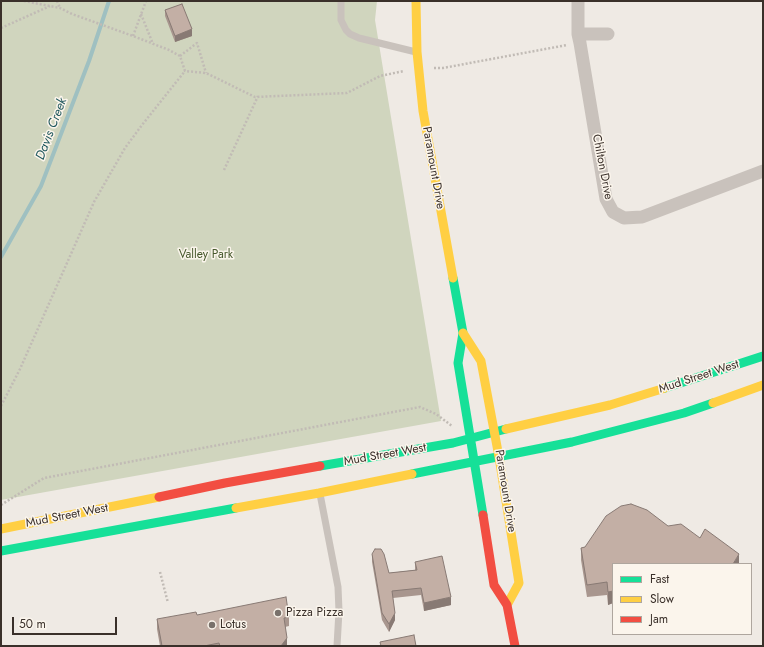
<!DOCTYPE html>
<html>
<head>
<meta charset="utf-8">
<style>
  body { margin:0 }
  #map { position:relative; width:764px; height:647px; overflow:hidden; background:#efeae4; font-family:Jost,sans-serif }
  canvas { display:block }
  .frame { position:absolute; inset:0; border:2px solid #3a302a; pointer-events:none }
  .legend { position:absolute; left:612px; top:563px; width:140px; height:72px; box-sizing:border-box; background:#fbf5ec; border:1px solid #aea69e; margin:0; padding:5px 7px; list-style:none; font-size:12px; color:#3a302a }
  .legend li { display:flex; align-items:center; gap:8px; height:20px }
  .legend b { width:20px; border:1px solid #aea69e }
  .scale { position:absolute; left:12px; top:617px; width:105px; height:18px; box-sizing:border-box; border:2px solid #3a302a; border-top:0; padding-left:5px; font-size:12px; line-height:14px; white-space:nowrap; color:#3a302a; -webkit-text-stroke:3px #fbf5ec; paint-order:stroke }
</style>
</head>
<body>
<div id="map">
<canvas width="764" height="647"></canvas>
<div class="frame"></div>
<ul class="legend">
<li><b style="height:5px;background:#16e098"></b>Fast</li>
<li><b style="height:5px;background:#ffcf43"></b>Slow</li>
<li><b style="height:5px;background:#f24e42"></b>Jam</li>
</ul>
<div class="scale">50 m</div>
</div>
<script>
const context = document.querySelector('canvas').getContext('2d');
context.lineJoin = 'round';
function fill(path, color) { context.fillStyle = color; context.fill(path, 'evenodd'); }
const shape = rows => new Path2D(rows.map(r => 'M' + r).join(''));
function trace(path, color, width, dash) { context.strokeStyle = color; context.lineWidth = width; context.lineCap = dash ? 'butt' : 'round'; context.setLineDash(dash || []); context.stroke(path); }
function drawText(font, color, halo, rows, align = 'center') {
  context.font = font + ' Jost,sans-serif'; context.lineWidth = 3; context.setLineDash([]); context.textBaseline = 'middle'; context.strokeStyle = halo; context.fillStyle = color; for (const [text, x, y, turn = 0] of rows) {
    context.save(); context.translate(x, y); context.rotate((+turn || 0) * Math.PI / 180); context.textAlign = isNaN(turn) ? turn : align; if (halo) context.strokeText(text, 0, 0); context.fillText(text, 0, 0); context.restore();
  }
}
fill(shape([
  [1,1,377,1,375,20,441,421,1,500]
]), '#d0d5be');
trace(shape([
  [1,257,41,186,89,61,109,1]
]), '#9fc0c1', 4);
trace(shape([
  [24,1,60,8,72,14,133,36,169,50,180,56,185,71,206,73,255,97,347,93,380,76,404,71],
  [57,1,60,8],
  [141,14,153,44],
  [1,28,50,6],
  [133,36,146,1],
  [180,56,197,43,206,73],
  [434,68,443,68,567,45],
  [224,170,258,96],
  [1,406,20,369,94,202,125,148,142,125,185,71],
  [1,505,44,478,420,407,436,414,452,426],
  [160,572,168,603]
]), '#c1bbb5', 2.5, [2, 2]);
trace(shape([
  [341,1,341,20,346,30,350,34,359,38,416,52],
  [320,494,338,587,339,611,337,646]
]), '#c9c2bc', 7);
trace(shape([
  [578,1,578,34,580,43,606,199,613,212,624,218,642,217,763,171],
  [578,34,608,34]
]), '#c9c2bc', 13);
trace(shape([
  [453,278,463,333,458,363,483,515],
  [665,388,763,356],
  [320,466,453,443,506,429],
  [412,474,572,442,684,413,713,403],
  [1,551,236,508]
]), '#16e098', 9);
trace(shape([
  [416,1,417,52,423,111,453,278],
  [463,333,481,361,499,457,519,583,507,605],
  [713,403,763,385],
  [506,429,610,405,665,388],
  [236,508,319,493,412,474],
  [1,529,159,497]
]), '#ffcf43', 9);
trace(shape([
  [159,497,225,483,320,466],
  [483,515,494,585,507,605,515,646]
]), '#f24e42', 9);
fill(shape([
  [165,10,192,36,175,42,165,16],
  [668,526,700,538,739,564,613,564,613,603,608,605,607,595,587,597,581,560,581,548],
  [372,554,389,573,415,570,415,562,451,605,424,611,421,595,393,598,395,620,389,632,382,620,372,562],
  [289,617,289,626,285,627,287,646,160,646,157,629,157,619]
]), '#a8968e');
fill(shape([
  [192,29,192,36,175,42,175,36],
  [739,554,739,564,733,564],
  [613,591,613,603,608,605,608,592],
  [451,597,451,605,424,611,424,603],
  [395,613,395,620,389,632,389,624],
  [287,638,287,646,281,646]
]), '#887a74');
const building = shape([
  [182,4,192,29,175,36,165,10,182,4],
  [631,504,647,510,668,526,681,524,700,538,705,529,739,554,733,564,613,564,613,591,608,592,607,582,587,585,581,548,585,547,606,516,621,506,631,504],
  [375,549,381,549,384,554,389,573,417,570,415,562,442,556,451,597,424,603,421,588,392,591,395,613,389,624,382,613,372,554,375,549],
  [286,597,289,617,284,618,287,638,281,646,220,646,219,643,204,646,162,646,157,619,196,612,197,615,286,597],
  [414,635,416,646,381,646,380,642,414,635]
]);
fill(building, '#c3afa5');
trace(building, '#887a74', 1);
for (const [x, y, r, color] of [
  [278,613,4,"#79716b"],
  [212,625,4,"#79716b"]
]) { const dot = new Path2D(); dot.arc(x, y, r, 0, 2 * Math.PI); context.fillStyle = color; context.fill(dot); trace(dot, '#fbf5ec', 1.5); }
drawText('12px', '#3a302a', '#fbf5ec', [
  ["Chilton Drive",602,167,79],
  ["Paramount Drive",433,168,80],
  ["Mud Street West",699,377,-18],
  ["Mud Street West",385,455,-10],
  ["Paramount Drive",505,491,81],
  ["Mud Street West",67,516,-11]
]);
drawText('12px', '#47592d', '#fbf5ec', [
  ["Valley Park",206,255]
]);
drawText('12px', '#3a302a', '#fbf5ec', [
  ["Pizza Pizza",286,613],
  ["Lotus",220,625]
], 'left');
drawText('italic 13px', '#1e575d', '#fbf5ec', [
  ["Davis Creek",52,129,-69]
]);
</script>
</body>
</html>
